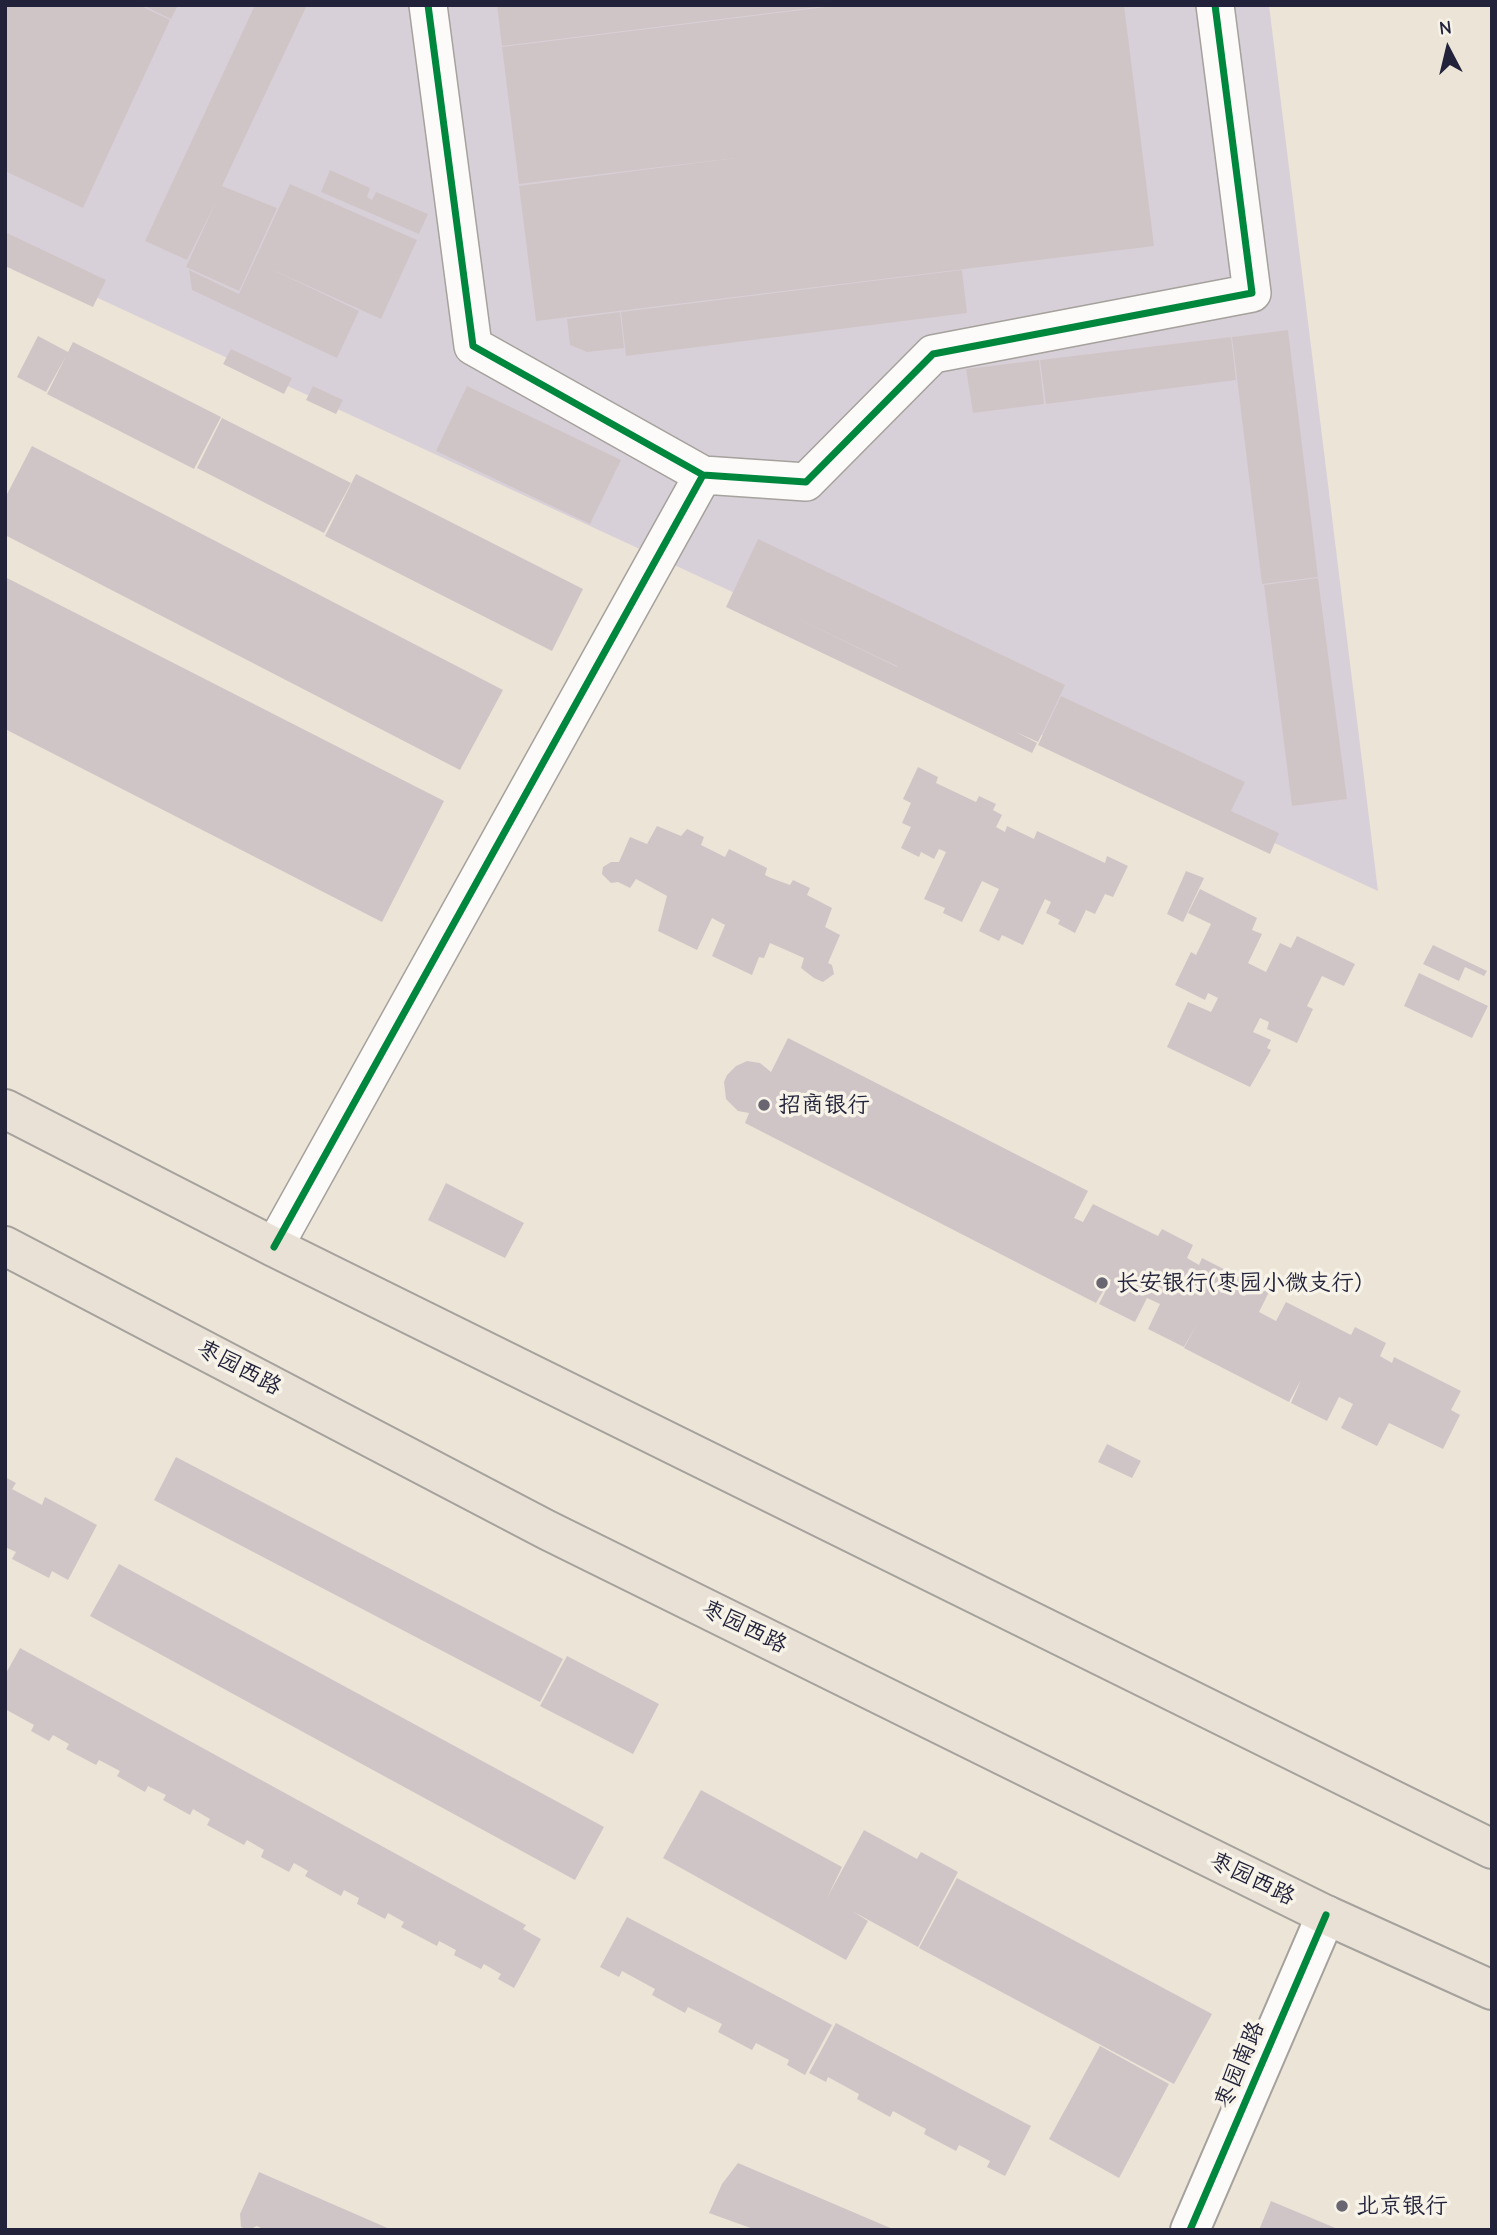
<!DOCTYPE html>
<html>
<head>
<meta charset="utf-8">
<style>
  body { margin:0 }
  #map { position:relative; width:1497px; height:2235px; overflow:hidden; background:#ece4d7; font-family:"Comic Neue",sans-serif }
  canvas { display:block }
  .frame { position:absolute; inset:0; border:7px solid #22223b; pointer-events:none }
  .north { position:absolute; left:1413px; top:14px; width:70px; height:70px; -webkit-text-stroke:5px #f7f3e8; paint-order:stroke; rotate:353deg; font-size:19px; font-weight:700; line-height:28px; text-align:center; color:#22223b }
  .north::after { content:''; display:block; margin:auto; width:24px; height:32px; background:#22223b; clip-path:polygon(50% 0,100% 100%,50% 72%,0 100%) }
</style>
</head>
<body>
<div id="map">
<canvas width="1497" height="2235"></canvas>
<div class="frame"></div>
<div class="north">N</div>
</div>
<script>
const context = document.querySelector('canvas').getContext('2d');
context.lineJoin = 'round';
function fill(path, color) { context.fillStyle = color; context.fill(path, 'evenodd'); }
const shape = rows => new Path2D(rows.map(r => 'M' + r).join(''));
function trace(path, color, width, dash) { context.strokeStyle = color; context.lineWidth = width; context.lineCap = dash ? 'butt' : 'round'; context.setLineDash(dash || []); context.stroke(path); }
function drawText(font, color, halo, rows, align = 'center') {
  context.font = font + ' "Comic Neue","LXGW WenKai TC",sans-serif'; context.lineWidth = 7; context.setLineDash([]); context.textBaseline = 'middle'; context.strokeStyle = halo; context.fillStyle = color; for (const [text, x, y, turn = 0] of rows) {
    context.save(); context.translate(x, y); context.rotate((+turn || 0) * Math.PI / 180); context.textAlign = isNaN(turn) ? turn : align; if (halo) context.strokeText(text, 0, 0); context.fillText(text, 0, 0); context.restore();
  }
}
fill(shape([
  [5,5,1269,5,1378,891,5,255]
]), '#d8d0d8');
fill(shape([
  [5,5,139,5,170,20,83,208,5,171],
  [142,5,178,5,171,19],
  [255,5,307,5,222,186,277,208,239,291,186,267,216,202,187,260,145,241],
  [497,5,818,5,818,7,502,46],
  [842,5,1124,5,1154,246,536,321,519,186,743,157,519,184,502,47],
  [330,170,370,188,367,197,372,200,376,192,428,214,419,234,321,192],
  [290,184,417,240,381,319,269,268,359,311,337,358,192,290,189,270,239,294],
  [5,232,106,280,93,307,5,266],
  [962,270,967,313,626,356,621,312],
  [620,312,624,348,587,352,570,345,567,319],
  [1288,330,1318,577,1262,584,1232,337],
  [38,336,68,352,73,342,221,417,194,469,47,394,66,356,46,392,17,377],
  [1231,337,1236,380,1046,404,1040,360],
  [231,349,292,378,284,394,223,364],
  [1039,360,1044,404,973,413,966,369],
  [313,386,343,400,336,414,306,400],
  [467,386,621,460,590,524,436,451],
  [222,418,351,483,324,533,197,468],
  [32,446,503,690,460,770,5,535,5,498],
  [356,474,583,589,552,651,325,536],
  [758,539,1065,685,1038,742,1016,732,1037,743,1032,753,726,607],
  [794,617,897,666,897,667],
  [5,577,444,801,382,922,5,729],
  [1318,578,1347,799,1292,806,1264,585],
  [1061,696,1245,782,1231,811,1279,833,1270,854,1038,745],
  [918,767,938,777,936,783,976,802,979,796,996,804,993,810,1002,815,996,827,1005,832,1007,826,1034,839,1037,831,1105,863,1107,856,1128,866,1113,897,1105,894,1095,914,1086,910,1075,933,1058,924,1060,920,1046,913,1051,902,1045,899,1023,945,1002,935,999,941,979,931,999,889,982,881,962,922,943,913,945,908,924,899,946,852,939,849,934,859,921,852,919,857,901,848,911,827,902,823,911,803,903,799],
  [657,826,681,836,687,829,704,837,701,845,725,857,729,849,767,868,765,875,771,878,790,885,793,880,810,888,807,895,832,908,825,927,840,935,828,963,832,965,834,974,823,982,814,978,801,968,804,958,770,943,764,958,759,957,752,975,712,956,725,925,712,918,697,950,658,931,667,896,636,879,630,888,618,882,611,883,602,874,603,867,611,862,619,862,630,837,647,844],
  [1186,871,1204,878,1183,922,1167,914],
  [1200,889,1257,918,1252,930,1262,934,1248,963,1266,972,1280,943,1291,948,1297,936,1355,964,1344,986,1322,976,1307,1006,1313,1009,1297,1043,1267,1029,1269,1022,1260,1018,1253,1032,1271,1040,1267,1048,1271,1050,1250,1087,1167,1047,1188,1002,1211,1012,1218,998,1208,993,1205,1000,1175,985,1191,952,1196,955,1211,924,1188,913],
  [1433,945,1487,971,1484,976,1465,967,1459,981,1423,964],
  [1419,973,1488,1006,1472,1038,1404,1006],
  [788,1038,1088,1191,1074,1218,1083,1222,1093,1204,1158,1236,1162,1229,1193,1245,1187,1258,1199,1265,1202,1258,1269,1292,1259,1312,1276,1321,1286,1302,1351,1335,1355,1327,1386,1343,1380,1356,1392,1363,1394,1357,1461,1391,1451,1410,1460,1415,1443,1449,1389,1423,1377,1446,1341,1428,1353,1404,1339,1397,1327,1421,1291,1403,1301,1380,1289,1402,1184,1348,1197,1324,1184,1347,1148,1329,1160,1304,1147,1298,1135,1322,1099,1304,1111,1280,1096,1273,1109,1281,1096,1303,745,1123,749,1113,738,1111,726,1099,724,1082,727,1075,736,1066,747,1061,760,1063,771,1072],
  [446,1183,524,1223,505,1258,428,1220],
  [1107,1444,1141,1461,1132,1478,1098,1462],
  [176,1457,563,1659,540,1702,154,1500],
  [5,1477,16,1483,12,1489,42,1505,45,1497,97,1525,68,1580,52,1571,49,1578,12,1559,16,1552,5,1547],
  [119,1564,604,1827,575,1880,90,1616],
  [20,1648,526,1925,523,1929,541,1939,514,1988,498,1979,501,1974,484,1964,481,1969,454,1955,456,1950,439,1941,437,1946,401,1927,404,1922,388,1913,385,1919,357,1904,359,1898,344,1890,341,1896,305,1876,308,1871,294,1863,289,1872,261,1857,264,1850,247,1840,244,1845,207,1825,210,1819,193,1809,190,1815,163,1800,166,1795,148,1786,145,1792,117,1776,120,1771,99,1760,96,1765,66,1749,69,1744,53,1735,49,1741,31,1731,34,1725,5,1709,5,1675],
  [567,1656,659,1704,633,1754,540,1706],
  [701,1790,842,1867,827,1898,864,1830,917,1859,921,1852,958,1872,918,1947,852,1911,868,1921,846,1960,663,1858],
  [957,1878,1212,2014,1174,2084,919,1948],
  [627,1917,832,2025,805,2075,787,2065,789,2060,756,2043,752,2050,718,2032,722,2024,688,2007,685,2013,652,1995,655,1989,622,1971,619,1977,600,1967],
  [836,2023,1031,2126,1005,2176,987,2167,990,2161,959,2145,956,2151,924,2134,926,2129,893,2111,890,2117,857,2099,859,2094,828,2077,826,2082,809,2073],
  [1100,2046,1169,2084,1119,2178,1049,2139],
  [738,2163,895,2230,756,2230,709,2213,722,2184],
  [259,2172,392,2230,265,2230,257,2226,248,2230,241,2227,240,2214],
  [1271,2201,1340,2230,1259,2230]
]), '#d0c5c6');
const minor = shape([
  [428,5,473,346,703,475,806,482,933,354,1252,293,1215,5],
  [274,1247,703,475]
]);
const tertiary = shape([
  [1190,2230,1326,1915]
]);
const primary = shape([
  [5,1109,274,1247,1492,1849],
  [5,1246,547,1530,1326,1915,1492,1990]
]);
trace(minor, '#a5a19c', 40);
trace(tertiary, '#a5a19c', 42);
trace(primary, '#a5a19c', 42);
trace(minor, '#fcfbf9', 37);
trace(tertiary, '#fcfbf9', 38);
trace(primary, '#e9e1d5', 38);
trace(shape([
  [428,5,473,346,703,475,806,482,933,354,1252,293,1215,5],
  [274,1247,703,475],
  [1190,2230,1326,1915]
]), '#00873e', 7);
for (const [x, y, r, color] of [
  [764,1105,7,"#696672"],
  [1102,1283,7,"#696672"],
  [1342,2206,7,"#696672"]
]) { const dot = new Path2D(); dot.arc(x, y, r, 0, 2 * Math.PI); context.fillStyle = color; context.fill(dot); trace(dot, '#f7f3e8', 2.5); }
drawText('23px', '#22223b', '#f7f3e8', [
  ["招商银行",778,1105],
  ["长安银行(枣园小微支行)",1116,1283],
  ["北京银行",1356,2206]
], 'left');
drawText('23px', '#22223b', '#f7f3e8', [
  ["枣园西路",239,1368,28],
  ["枣园西路",744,1627,26],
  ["枣园西路",1252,1879,26],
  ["枣园南路",1240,2065,-67]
]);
</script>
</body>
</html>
